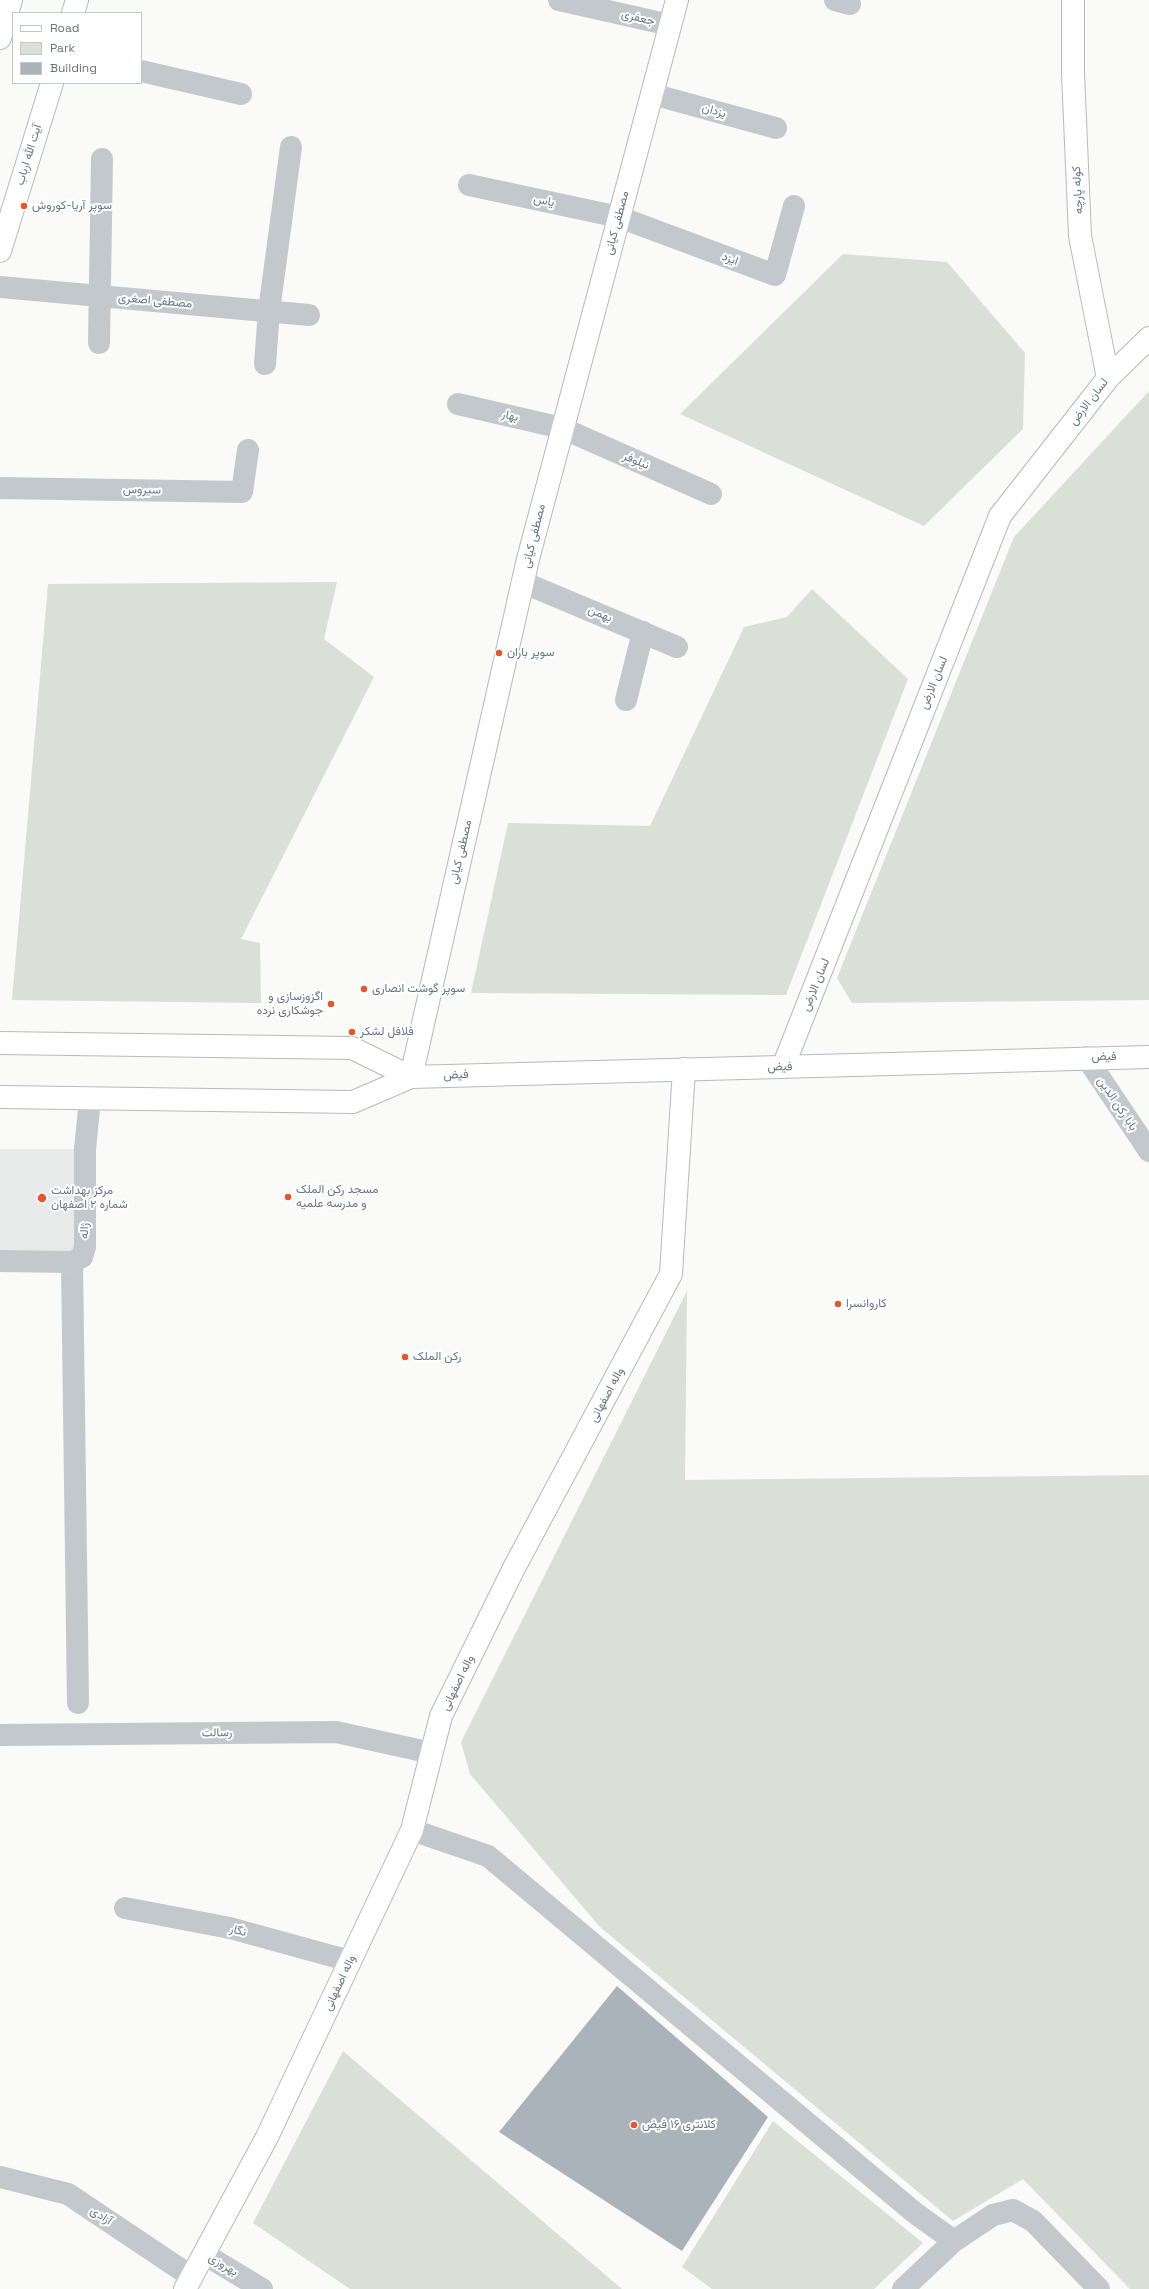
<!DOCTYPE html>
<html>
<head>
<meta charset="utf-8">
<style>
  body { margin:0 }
  #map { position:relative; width:1149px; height:2289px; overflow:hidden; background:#fafaf8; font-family:"Space Grotesk",sans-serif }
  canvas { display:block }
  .legend { position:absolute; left:12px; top:12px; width:130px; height:72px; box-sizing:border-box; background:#fff; border:1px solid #c1c8cd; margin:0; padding:5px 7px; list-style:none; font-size:12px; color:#657683 }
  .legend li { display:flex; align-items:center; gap:8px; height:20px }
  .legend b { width:20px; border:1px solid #c1c8cd }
</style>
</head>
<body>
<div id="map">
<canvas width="1149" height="2289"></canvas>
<ul class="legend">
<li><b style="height:5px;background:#fff"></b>Road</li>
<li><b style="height:11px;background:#dadfd7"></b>Park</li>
<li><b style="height:11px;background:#aab3b9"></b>Building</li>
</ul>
</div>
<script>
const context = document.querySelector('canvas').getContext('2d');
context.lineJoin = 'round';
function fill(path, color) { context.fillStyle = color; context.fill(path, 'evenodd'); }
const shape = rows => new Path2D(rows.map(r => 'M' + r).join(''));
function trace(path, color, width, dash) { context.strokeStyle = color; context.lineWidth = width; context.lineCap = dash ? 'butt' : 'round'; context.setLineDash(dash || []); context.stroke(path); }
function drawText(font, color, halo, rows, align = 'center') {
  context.font = font + ' "Space Grotesk",Vazirmatn,sans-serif'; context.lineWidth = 4; context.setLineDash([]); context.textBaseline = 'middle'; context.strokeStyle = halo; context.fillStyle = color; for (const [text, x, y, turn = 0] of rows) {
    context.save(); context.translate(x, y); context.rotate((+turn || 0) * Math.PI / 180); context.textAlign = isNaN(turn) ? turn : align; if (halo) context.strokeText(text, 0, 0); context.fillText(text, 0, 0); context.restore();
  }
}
fill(shape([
  [0,1149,85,1149,82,1257,0,1261]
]), '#e8e9e9');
fill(shape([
  [843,254,947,262,1025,353,1023,429,924,526,680,414],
  [1149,391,1149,1000,852,1003,837,978,1014,537],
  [337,582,324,639,374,677,241,939,260,943,261,1003,12,1000,48,584],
  [812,589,908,679,786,995,471,993,508,823,650,826,744,627,787,617],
  [687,1291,685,1480,1149,1475,1149,2289,1130,2289,1023,2179,953,2221,600,1927,470,1774,461,1742],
  [343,2051,622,2289,350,2289,253,2223],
  [773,2121,923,2243,874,2289,712,2289,682,2267]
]), '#dadfd7');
fill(shape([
  [617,1986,768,2117,682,2251,499,2132]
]), '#aab3b9');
const secondary = shape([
  [1073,0,1073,73,1080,236,1108,378],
  [73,13,77,0],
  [0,38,11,0],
  [0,251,52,83],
  [783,1067,1000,516,1108,378,1149,338],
  [411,1077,528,559,677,0],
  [185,2289,267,2137,412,1830,441,1716,514,1568,671,1274,684,1069]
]);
const primary = shape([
  [0,1043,352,1048,411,1077],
  [0,1097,353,1102,411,1077,1149,1057]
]);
trace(secondary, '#b3babf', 24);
trace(primary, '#b5babe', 24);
trace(shape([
  [559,0,670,25],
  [835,0,850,4],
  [141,71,241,94],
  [652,94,776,128],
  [469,185,619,217,775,275,794,206],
  [0,287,309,315],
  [99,343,102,159],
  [265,364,269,311,291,147],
  [458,404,562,428,711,494],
  [0,488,242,492,248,450],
  [522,582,677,647],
  [626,700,643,632],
  [1086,1057,1149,1151],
  [0,1261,72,1262,82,1257,85,1247,85,1149,90,1099],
  [72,1262,78,1703],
  [0,1735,336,1732,432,1753],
  [412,1830,488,1856,915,2213,954,2241],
  [125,1908,230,1928,350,1961],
  [0,2177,68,2194,192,2277],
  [204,2254,262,2289],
  [903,2289,954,2241,993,2215,1013,2210,1033,2221,1099,2289]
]), '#c3c8cc', 22);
trace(secondary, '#fff', 22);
trace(primary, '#fff', 22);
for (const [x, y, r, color] of [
  [24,206,4,"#e4572e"],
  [499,653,4,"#e4572e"],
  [364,989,4,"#e4572e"],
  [331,1004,4,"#e4572e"],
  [352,1032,4,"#e4572e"],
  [288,1197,4,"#e4572e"],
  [42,1198,5,"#e4572e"],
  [838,1304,4,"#e4572e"],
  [405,1357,4,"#e4572e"],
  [634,2125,4,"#e4572e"]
]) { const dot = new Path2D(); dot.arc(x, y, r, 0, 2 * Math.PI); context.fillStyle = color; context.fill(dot); trace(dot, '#fff', 1.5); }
drawText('12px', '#657683', '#fff', [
  ["جعفری",638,18,13],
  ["یزدان",714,111,16],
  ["آیت الله ارباب",29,155,-73],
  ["کوله پارچه",1078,190,-93],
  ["یاس",544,201,12],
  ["مصطفی کیانی",617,223,-75],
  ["ایزد",730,259,20],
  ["مصطفی اصغری",155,301,5],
  ["لسان الارض",1089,402,-52],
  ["بهار",510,416,13],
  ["نیلوفر",636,461,23],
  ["سیروس",142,490,1],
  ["مصطفی کیانی",534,536,-76],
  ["بهمن",600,614,23],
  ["لسان الارض",934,683,-68],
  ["مصطفی کیانی",461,852,-77],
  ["لسان الارض",816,985,-68],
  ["فیض",1104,1057],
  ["فیض",780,1067,-1],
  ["فیض",456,1075,-2],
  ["بابا رکن الدین",1117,1104,56],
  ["ژاله",85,1231,-90],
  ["واله اصفهانی",607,1395,-62],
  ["واله اصفهانی",458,1683,-64],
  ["رسالت",217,1733,-1],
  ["نگار",238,1931,14],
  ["واله اصفهانی",340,1983,-65],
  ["آزادی",101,2216,34],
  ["بهروزی",223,2265,31]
]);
drawText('12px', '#657683', '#fff', [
  ["سوپر آریا-کوروش",32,206],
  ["سوپر باران",507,653],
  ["سوپر گوشت انصاری",372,989],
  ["اگزوزسازی و",323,997,"right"],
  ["جوشکاری نرده",323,1011,"right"],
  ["فلافل لشکر",360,1032],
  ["مسجد رکن الملک",296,1190],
  ["و مدرسه علمیه",296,1204],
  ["مرکز بهداشت",51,1191],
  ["شماره ۲ اصفهان",51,1205],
  ["کاروانسرا",846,1304],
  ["رکن الملک",413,1357],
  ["کلانتری ۱۶ فیض",642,2125]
], 'left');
</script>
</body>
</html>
